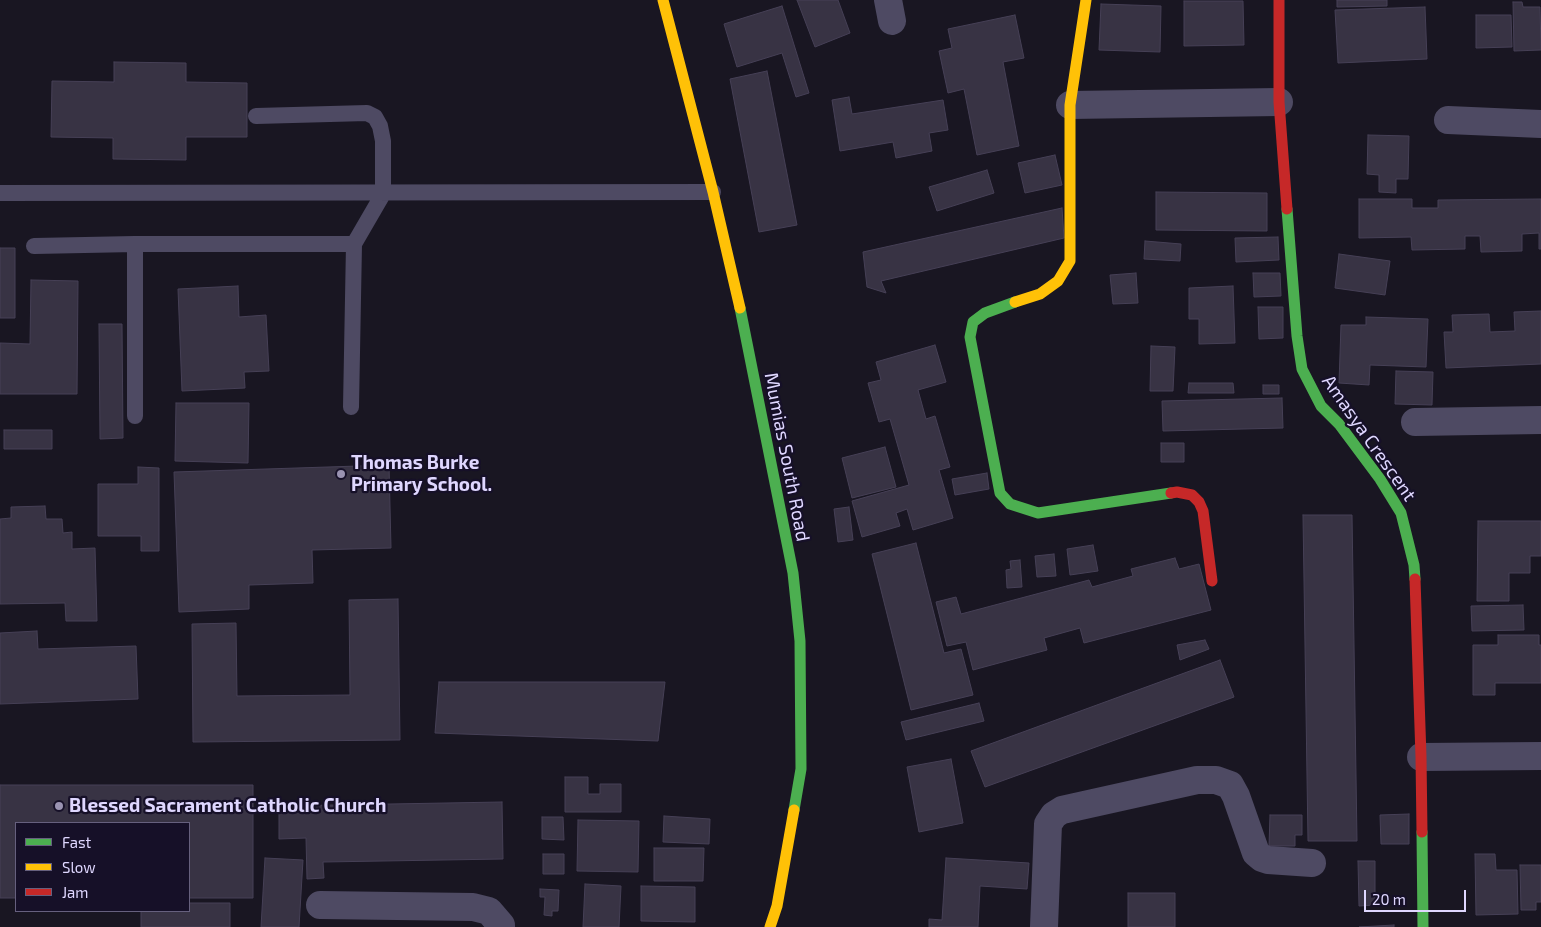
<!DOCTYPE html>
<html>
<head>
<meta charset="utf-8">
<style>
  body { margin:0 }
  #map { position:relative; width:1541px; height:927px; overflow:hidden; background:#191622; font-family:"Exo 2",sans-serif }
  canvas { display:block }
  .legend { position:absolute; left:15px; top:822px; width:175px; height:90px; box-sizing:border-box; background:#161028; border:1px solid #66607e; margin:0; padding:6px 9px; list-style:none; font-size:15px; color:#dfd7ff }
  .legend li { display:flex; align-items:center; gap:10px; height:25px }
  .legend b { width:25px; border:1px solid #66607e }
  .scale { position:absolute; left:1364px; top:890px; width:102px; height:22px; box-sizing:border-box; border:2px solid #dfd7ff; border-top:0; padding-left:6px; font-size:15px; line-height:18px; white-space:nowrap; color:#dfd7ff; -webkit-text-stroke:4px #161028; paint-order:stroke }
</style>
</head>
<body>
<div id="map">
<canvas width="1541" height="927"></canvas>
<ul class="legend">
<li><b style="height:6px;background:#4caf50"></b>Fast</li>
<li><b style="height:6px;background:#ffc107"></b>Slow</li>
<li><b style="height:6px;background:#c62828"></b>Jam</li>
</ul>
<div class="scale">20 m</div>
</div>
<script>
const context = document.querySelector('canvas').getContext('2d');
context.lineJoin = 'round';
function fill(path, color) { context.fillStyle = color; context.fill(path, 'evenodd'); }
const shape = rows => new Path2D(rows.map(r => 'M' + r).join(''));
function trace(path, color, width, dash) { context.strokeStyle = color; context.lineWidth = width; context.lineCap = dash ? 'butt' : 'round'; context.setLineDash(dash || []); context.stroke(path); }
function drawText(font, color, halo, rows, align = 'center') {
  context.font = font + ' "Exo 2",sans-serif'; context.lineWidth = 4.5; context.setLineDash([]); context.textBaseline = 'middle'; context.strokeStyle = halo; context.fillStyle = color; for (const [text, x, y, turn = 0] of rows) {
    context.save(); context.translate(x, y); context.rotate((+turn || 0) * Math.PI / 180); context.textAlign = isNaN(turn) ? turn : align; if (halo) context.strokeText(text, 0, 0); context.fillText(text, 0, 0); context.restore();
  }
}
const building = shape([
  [797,0,838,0,850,33,815,47,797,0],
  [1337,0,1387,0,1387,6,1337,7,1337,0],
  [1184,1,1243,1,1244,45,1184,46,1184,1],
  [1513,2,1522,2,1523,7,1540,7,1541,50,1514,51,1513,2],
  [1101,4,1161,6,1160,52,1099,50,1101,4],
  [782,6,809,93,796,97,782,53,737,67,724,24,782,6],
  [1425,7,1427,59,1338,63,1335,10,1425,7],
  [1015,15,1024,58,1003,62,1019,146,977,155,964,89,948,93,939,51,952,48,948,29,1015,15],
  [1476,15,1511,15,1512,47,1476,48,1476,15],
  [114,62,186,63,186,82,247,83,247,137,186,137,186,160,113,159,113,138,51,137,52,81,114,82,114,62],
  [767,71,797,225,759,232,730,79,767,71],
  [849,97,852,114,943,100,948,130,929,133,932,151,896,158,893,142,840,151,832,100,849,97],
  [1368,135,1409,136,1408,179,1396,179,1396,193,1379,192,1379,175,1367,174,1368,135],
  [1055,155,1062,185,1025,193,1018,163,1055,155],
  [987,170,994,193,937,211,929,187,987,170],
  [1156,192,1267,193,1267,231,1156,230,1156,192],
  [1359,199,1412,199,1412,208,1438,208,1438,200,1541,199,1541,249,1539,249,1539,233,1522,234,1522,251,1481,252,1480,236,1465,236,1465,249,1412,250,1411,237,1359,238,1359,199],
  [1062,208,1064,238,881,281,886,293,867,287,863,252,1062,208],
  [1278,237,1279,260,1236,262,1235,238,1278,237],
  [1145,241,1181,244,1180,261,1144,259,1145,241],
  [0,248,15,248,15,318,0,318,0,248],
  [1339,254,1390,261,1385,295,1335,288,1339,254],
  [1136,273,1138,303,1113,304,1110,275,1136,273],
  [1253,273,1280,273,1281,296,1254,297,1253,273],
  [31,280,78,281,77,394,0,394,0,343,30,344,31,280],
  [238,286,239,317,266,315,269,371,244,372,245,388,182,391,178,289,238,286],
  [1233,286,1235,343,1199,344,1199,319,1189,319,1189,288,1233,286],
  [1258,307,1283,307,1283,338,1259,339,1258,307],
  [1541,311,1541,364,1446,368,1444,332,1453,332,1452,315,1489,314,1490,332,1515,331,1514,312,1541,311],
  [1366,317,1428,319,1426,367,1370,365,1369,385,1339,383,1341,325,1366,325,1366,317],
  [99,324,122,324,123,438,100,439,99,324],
  [935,345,946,382,918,390,926,419,935,416,950,467,939,470,953,518,913,530,907,509,896,513,900,526,862,537,852,501,909,485,890,419,879,422,868,383,881,380,876,362,935,345],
  [1151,346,1175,347,1173,391,1150,391,1151,346],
  [1396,371,1433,372,1432,405,1395,404,1396,371],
  [1189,383,1233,383,1234,393,1188,393,1189,383],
  [1263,385,1279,385,1279,394,1263,394,1263,385],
  [1282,398,1283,428,1163,431,1162,401,1282,398],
  [176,403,249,403,248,463,175,461,176,403],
  [4,430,52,430,52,449,4,449,4,430],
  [1161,443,1184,443,1184,462,1161,462,1161,443],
  [885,447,896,487,852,498,842,458,885,447],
  [389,465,391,548,312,550,313,583,249,585,249,609,179,612,174,472,389,465],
  [138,467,159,468,159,551,141,551,141,536,98,536,98,484,138,484,138,467],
  [987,473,989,489,955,495,952,479,987,473],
  [45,506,46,519,62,519,63,533,72,532,72,549,95,548,97,621,66,621,65,603,0,604,0,519,11,518,11,507,45,506],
  [849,507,853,540,838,542,834,509,849,507],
  [1303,515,1352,515,1357,841,1308,841,1303,515],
  [1478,521,1541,521,1541,556,1530,556,1530,573,1509,573,1509,601,1477,601,1478,521],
  [916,543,944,653,961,649,973,695,911,710,872,554,916,543],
  [1093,545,1098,571,1070,575,1067,549,1093,545],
  [1054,554,1056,576,1037,577,1035,556,1054,554],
  [1175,558,1179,569,1199,564,1211,610,1084,643,1080,628,1044,638,1047,650,973,670,966,642,947,646,936,602,956,597,961,614,1089,580,1092,587,1133,576,1131,569,1175,558],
  [1020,560,1022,587,1007,588,1006,570,1011,569,1010,561,1020,560],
  [398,599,400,740,193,742,192,624,236,623,237,696,350,695,349,600,398,599],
  [1523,605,1524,630,1472,631,1471,606,1523,605],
  [37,631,38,649,136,646,138,699,0,704,0,633,37,631],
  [1498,635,1539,635,1539,645,1541,645,1541,683,1495,683,1495,695,1473,695,1473,645,1498,645,1498,635],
  [1205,640,1209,649,1180,660,1177,645,1205,640],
  [1220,660,1234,697,985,787,971,751,1220,660],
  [439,682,665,682,658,741,435,733,439,682],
  [979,703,984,721,906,740,901,722,979,703],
  [951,759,963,823,919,832,907,767,951,759],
  [565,777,588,777,588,794,600,794,600,784,621,784,621,812,565,812,565,777],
  [0,785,253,785,253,898,189,898,189,823,16,823,16,898,0,898,0,785],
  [502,802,503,859,323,862,324,878,307,879,306,838,279,839,279,806,502,802],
  [1409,814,1409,844,1381,844,1380,815,1409,814],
  [1270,815,1302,815,1302,835,1295,835,1295,846,1269,846,1270,815],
  [664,816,710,819,709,844,663,842,664,816],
  [542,817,563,817,564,840,542,839,542,817],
  [578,820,639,821,638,872,577,871,578,820],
  [654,848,704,848,703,881,654,881,654,848],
  [543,854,564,854,564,874,543,874,543,854],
  [1475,854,1495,854,1496,870,1517,870,1518,914,1476,915,1475,854],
  [265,858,303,860,299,927,261,927,265,858],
  [946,858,1029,863,1027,889,980,886,978,927,929,927,929,919,942,920,946,858],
  [1358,861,1375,861,1375,905,1359,906,1358,861],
  [1520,865,1541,865,1541,902,1536,902,1536,910,1521,910,1520,865],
  [585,884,621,886,619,927,583,927,585,884],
  [641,886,695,887,695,922,641,921,641,886],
  [540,889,559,890,558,911,552,911,552,916,544,915,545,897,540,897,540,889],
  [1128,893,1175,893,1175,927,1128,927,1128,893],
  [189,903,230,903,230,927,141,927,141,911,189,911,189,903],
  [1394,925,1394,927,1359,927,1394,925]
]);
fill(building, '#383344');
trace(building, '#464056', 1);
trace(shape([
  [256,116,367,113,375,117,380,126,383,141,383,194,354,244,351,407],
  [0,193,713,192],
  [135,244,135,416],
  [34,246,135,244,354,244]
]), '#4e4a63', 16);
trace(shape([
  [888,0,892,21],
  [1070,105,1279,102],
  [1448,120,1541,124],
  [1415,422,1541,420],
  [1421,757,1541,756],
  [320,905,473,907,489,911,501,925,501,927],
  [1044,927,1048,824,1054,815,1062,810,1197,780,1216,780,1230,785,1236,796,1256,853,1262,858,1268,860,1312,863]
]), '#4e4a63', 28);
trace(shape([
  [1287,209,1297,336,1302,369,1321,406,1339,424,1380,479,1401,513,1414,565,1415,579],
  [1015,302,985,313,973,322,970,337,1000,493,1010,504,1038,513,1171,493],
  [740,308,793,573,800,641,801,769,794,810],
  [1422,832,1423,927]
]), '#4caf50', 11);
trace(shape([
  [663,0,713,192,740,308],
  [1015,302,1040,294,1058,281,1070,261,1070,105,1086,0],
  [770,927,777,906,794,810]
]), '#ffc107', 11);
trace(shape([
  [1279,0,1279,102,1287,209],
  [1171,493,1177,492,1192,495,1199,502,1203,511,1212,581],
  [1415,579,1421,757,1422,832]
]), '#c62828', 11);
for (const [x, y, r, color] of [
  [341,474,5,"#9a93b2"],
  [59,806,5,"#9a93b2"]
]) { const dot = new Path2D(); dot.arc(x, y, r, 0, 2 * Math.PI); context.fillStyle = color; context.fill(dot); trace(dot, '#161028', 2); }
drawText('19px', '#dfd7ff', '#161028', [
  ["Amasya Crescent",1369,438,55],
  ["Mumias South Road",787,457,79]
]);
drawText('bold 19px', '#dfd7ff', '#161028', [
  ["Thomas Burke",351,463],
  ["Primary School.",351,485],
  ["Blessed Sacrament Catholic Church",69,806]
], 'left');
</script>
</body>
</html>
